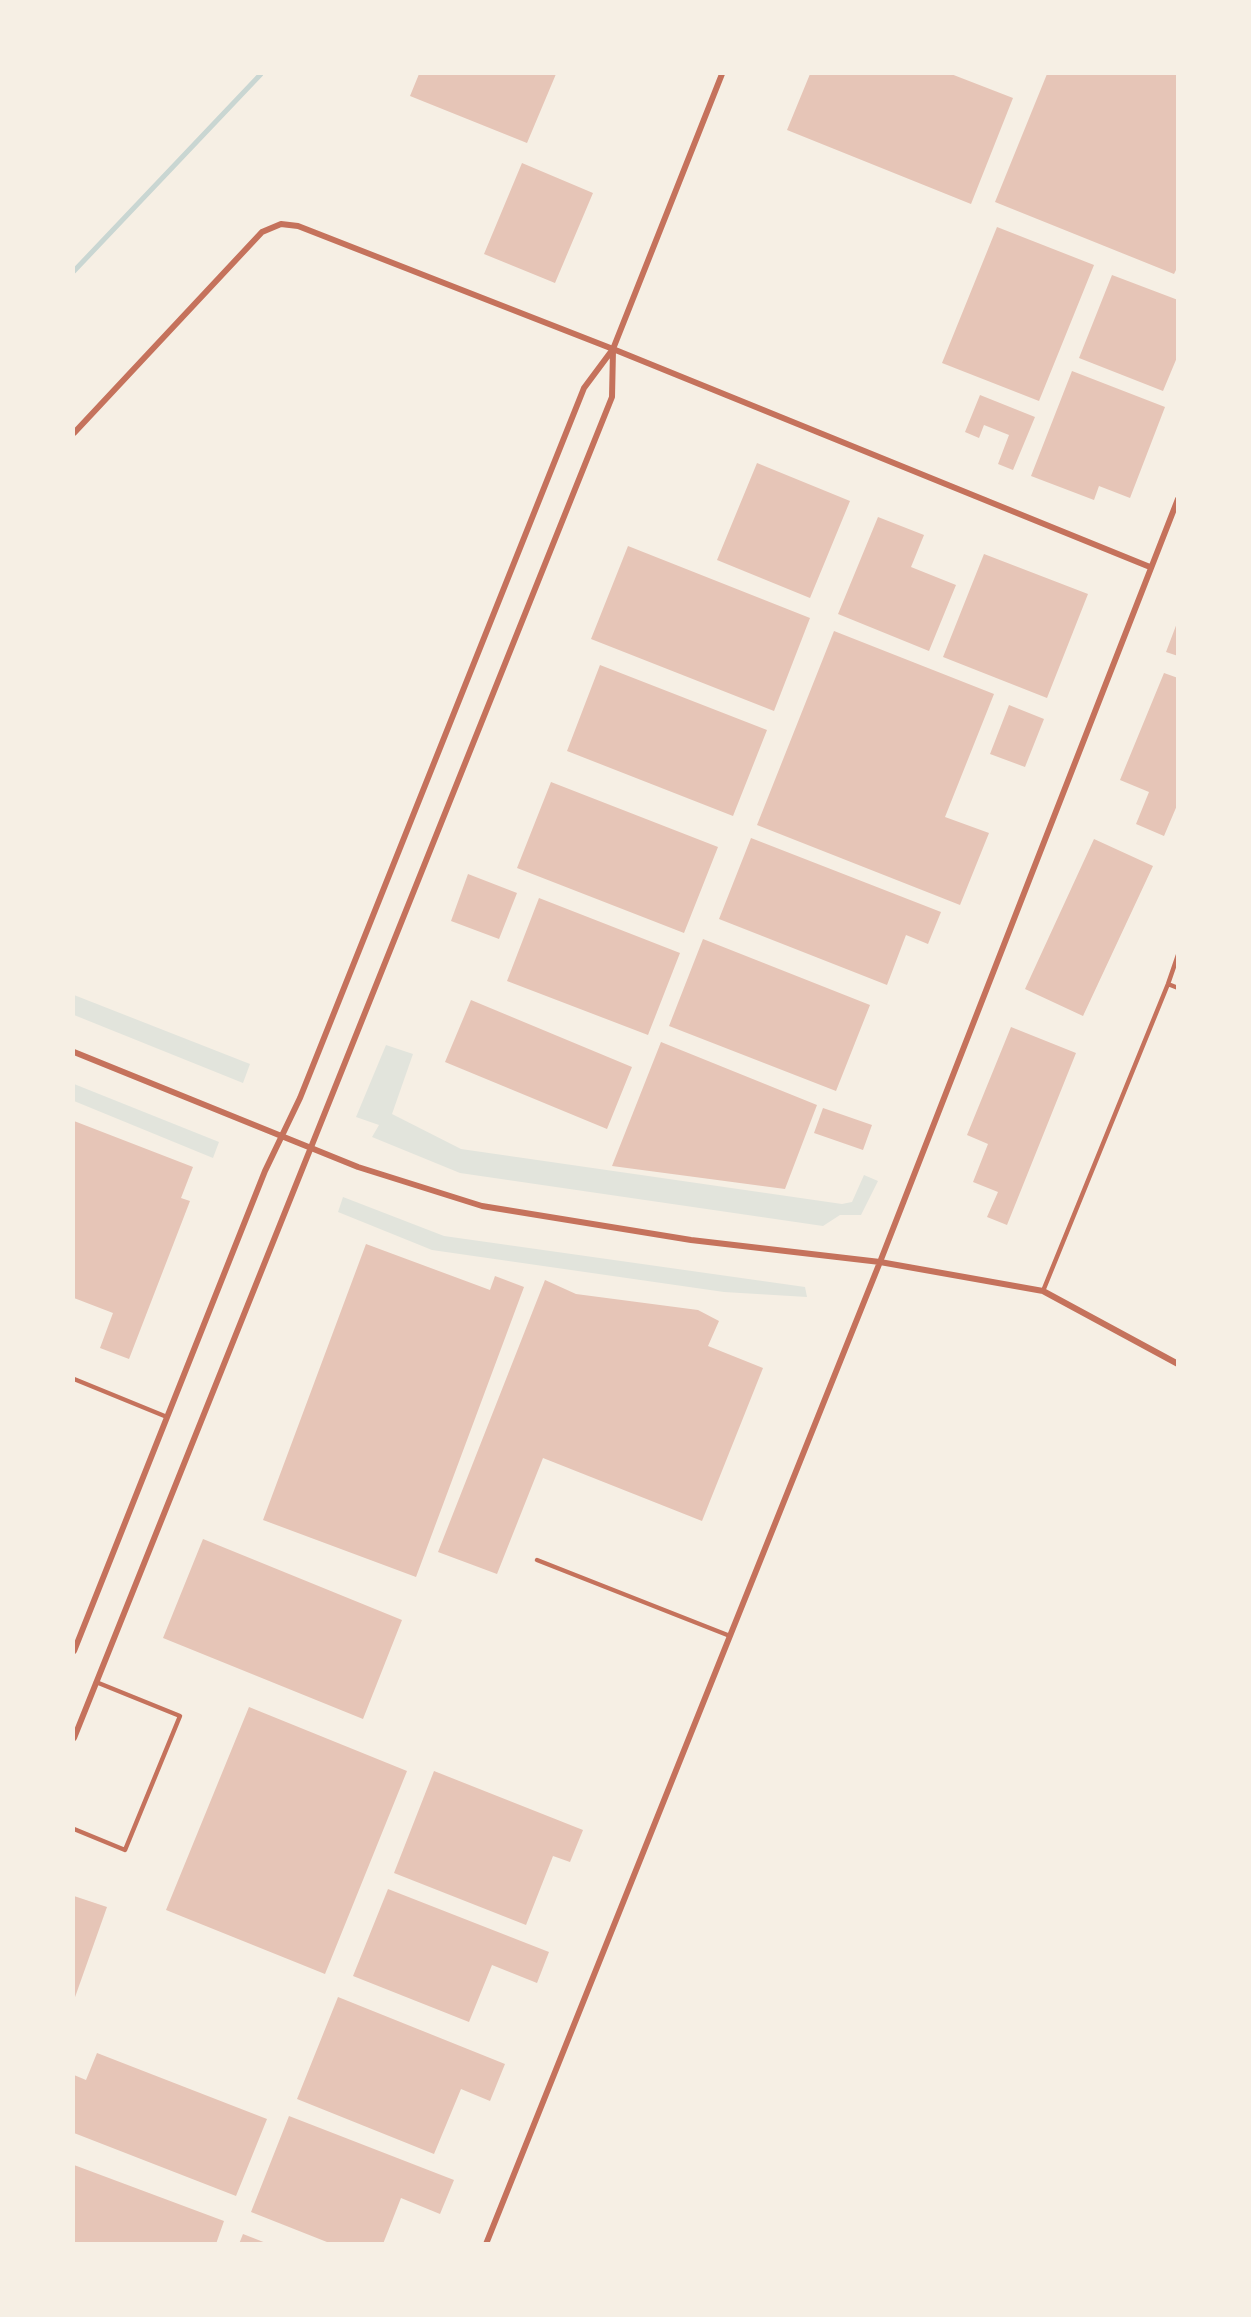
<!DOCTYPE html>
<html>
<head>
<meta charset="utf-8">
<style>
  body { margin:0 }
  #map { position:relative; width:1251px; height:2317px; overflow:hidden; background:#f6efe4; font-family:Raleway,sans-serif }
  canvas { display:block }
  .frame { position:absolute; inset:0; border:75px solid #f6efe4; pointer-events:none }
</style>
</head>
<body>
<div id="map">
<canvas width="1251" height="2317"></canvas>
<div class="frame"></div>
</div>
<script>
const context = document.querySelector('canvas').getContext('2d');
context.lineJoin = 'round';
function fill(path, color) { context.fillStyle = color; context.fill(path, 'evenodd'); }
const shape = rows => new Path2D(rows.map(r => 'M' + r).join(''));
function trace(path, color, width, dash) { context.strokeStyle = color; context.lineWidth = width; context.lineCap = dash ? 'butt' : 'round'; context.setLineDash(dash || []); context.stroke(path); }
fill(shape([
  [74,995,250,1064,243,1083,74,1015],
  [386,1045,413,1054,392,1114,461,1149,842,1204,852,1202,864,1175,878,1181,861,1215,840,1215,823,1226,460,1173,372,1137,379,1125,356,1117],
  [74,1084,219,1142,213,1158,74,1101],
  [343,1197,444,1236,805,1287,807,1297,724,1292,432,1250,338,1212]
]), '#e2e4dc');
trace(shape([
  [74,271,261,74]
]), '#c9d6d2', 5);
fill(shape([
  [419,74,556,74,527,143,410,96],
  [810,74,951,74,1013,98,971,204,787,130],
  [1047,74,1178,74,1178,266,1174,274,995,202],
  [522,163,593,193,555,283,484,254],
  [997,227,1094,265,1039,401,942,363],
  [1112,275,1178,300,1178,355,1163,391,1079,358],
  [1072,371,1165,407,1130,498,1099,486,1094,500,1031,476],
  [980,395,1035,417,1013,470,998,464,1009,435,984,425,979,438,965,432],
  [757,463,850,501,810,598,717,560],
  [878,517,924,535,911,567,956,585,929,651,838,614],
  [628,546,810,618,774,711,591,639],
  [984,554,1088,594,1047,698,943,657],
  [1177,623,1178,623,1178,656,1166,652],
  [834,631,994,694,945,817,989,833,960,905,757,825],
  [600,665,767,730,733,816,567,751],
  [1164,673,1178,678,1178,803,1164,836,1136,824,1149,792,1120,780],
  [1009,705,1044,719,1025,767,990,754],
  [551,782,718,847,684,933,517,868],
  [751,838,941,912,928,944,906,935,887,985,719,919],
  [1094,839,1153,866,1083,1016,1025,989],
  [468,874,517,893,499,939,451,921],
  [539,898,680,953,648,1035,507,981],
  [703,939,870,1005,836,1091,669,1026],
  [471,1000,632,1067,607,1129,445,1062],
  [1011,1027,1076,1053,1007,1225,987,1217,998,1192,973,1182,988,1144,967,1135],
  [661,1042,817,1105,785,1189,612,1166],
  [823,1108,872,1125,863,1150,814,1133],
  [74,1121,193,1167,181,1198,190,1201,129,1359,100,1348,113,1313,74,1298],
  [366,1244,490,1290,495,1276,524,1287,416,1577,263,1520],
  [545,1280,576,1294,698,1310,719,1321,708,1346,763,1368,702,1521,543,1458,497,1574,438,1552],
  [203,1539,402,1620,363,1719,163,1638],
  [249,1707,407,1771,325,1974,166,1910],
  [434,1771,583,1830,570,1862,553,1856,526,1925,394,1873],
  [388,1889,549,1952,537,1983,492,1965,469,2022,353,1976],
  [74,1896,107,1907,74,2000],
  [338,1997,505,2064,490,2101,461,2089,434,2154,297,2099],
  [97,2053,267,2119,236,2196,74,2133,74,2075,86,2080],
  [289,2116,454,2180,440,2214,401,2198,383,2244,332,2244,251,2212],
  [74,2165,224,2221,216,2244,74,2244],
  [243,2234,266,2243,266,2244,239,2244]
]), '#e6c5b7');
trace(shape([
  [1168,984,1178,988],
  [1043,1291,1168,984,1178,955],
  [74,1379,167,1417],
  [537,1560,730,1636],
  [74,1829,125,1850,180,1716,96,1682]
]), '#c5725c', 4.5);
trace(shape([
  [74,433,262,232,281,224,298,226,613,349,1150,567],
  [74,1052,358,1167,482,1206,691,1240,880,1262,1043,1291,1178,1364],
  [74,1651,265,1171,300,1098,584,388,613,349,722,74],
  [74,1738,612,397,613,350],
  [486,2244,880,1262,1178,499]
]), '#c5725c', 6);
</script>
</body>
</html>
